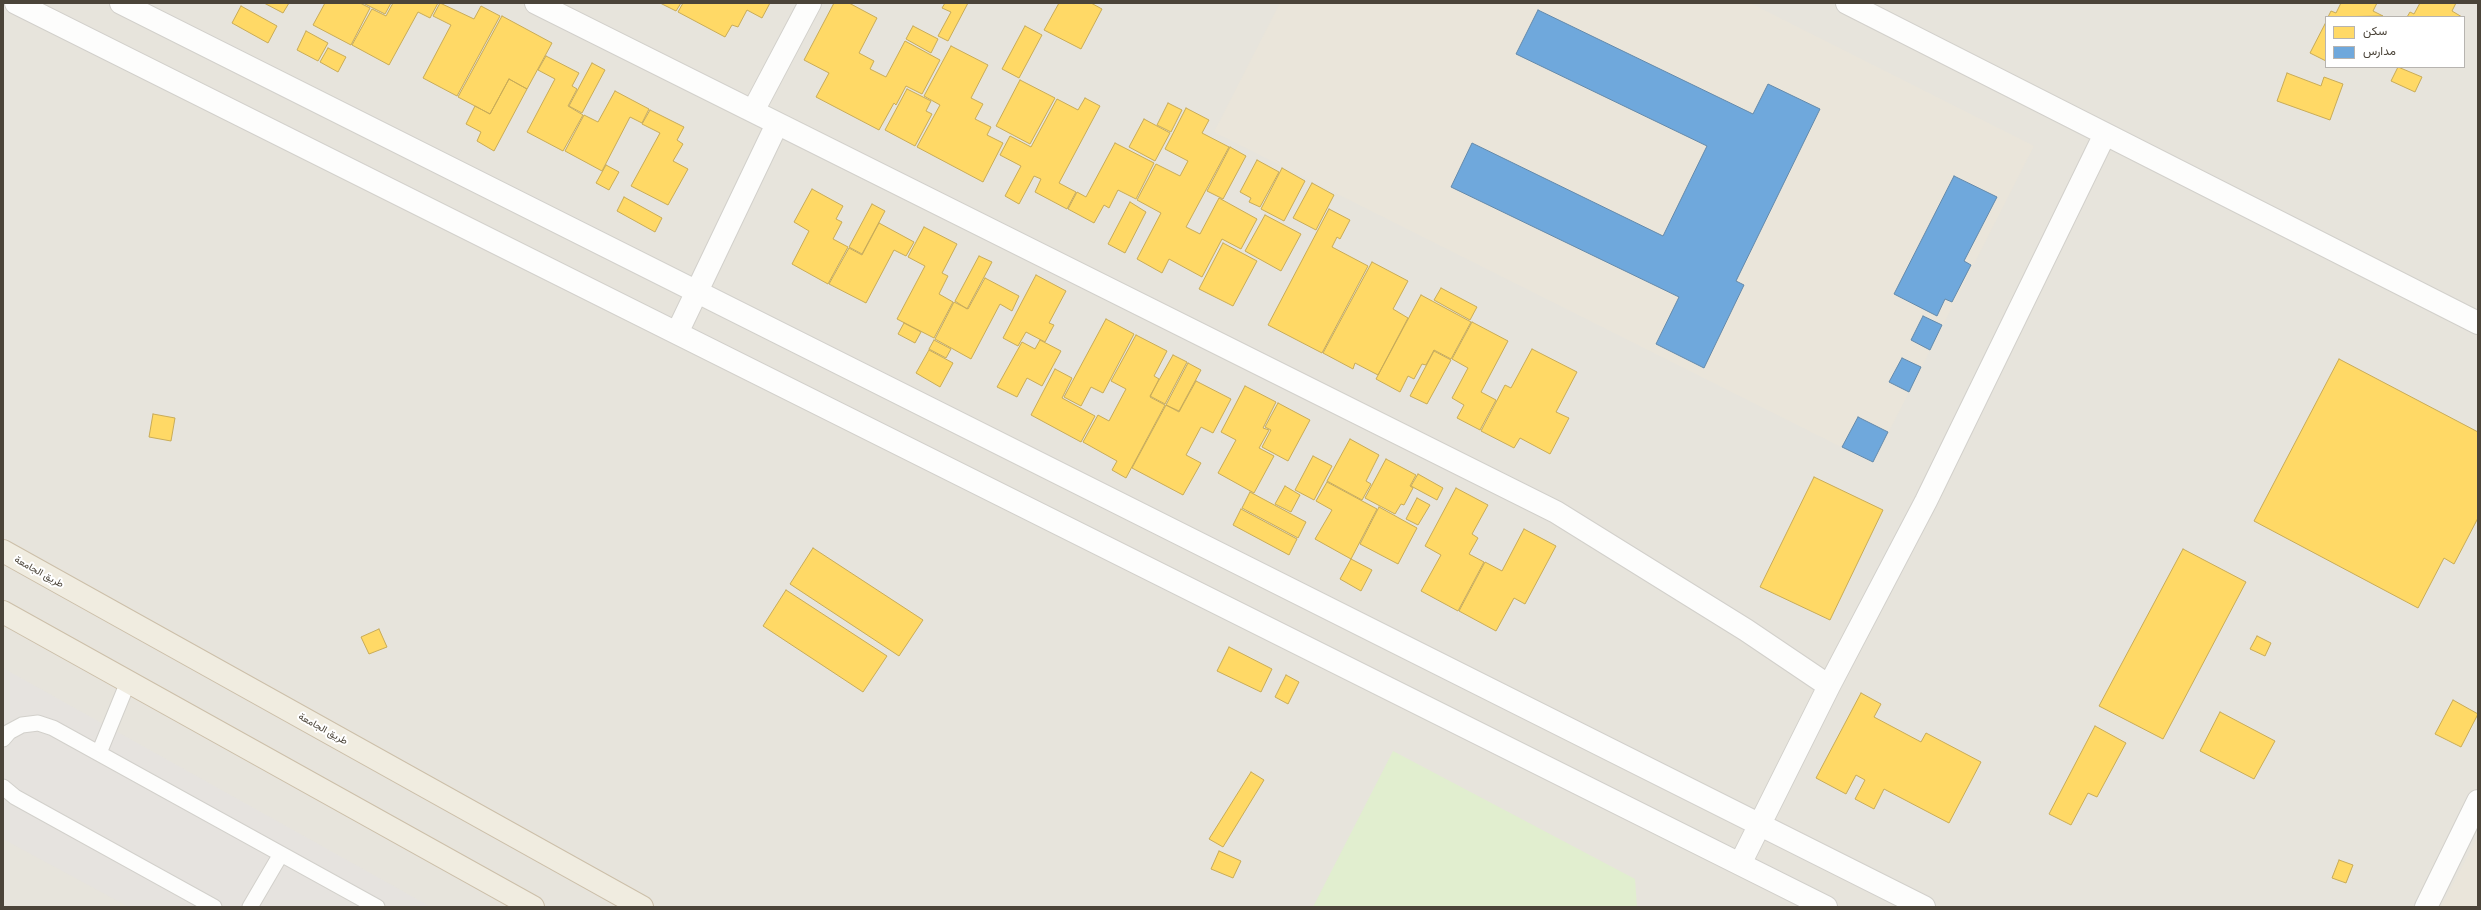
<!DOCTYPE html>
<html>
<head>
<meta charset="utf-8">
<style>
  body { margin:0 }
  #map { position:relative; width:2481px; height:910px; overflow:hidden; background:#f4f2ee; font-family:"PT Sans",Vazirmatn,sans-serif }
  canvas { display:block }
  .frame { position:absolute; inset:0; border:4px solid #4b4439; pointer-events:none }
  .legend { position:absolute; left:2325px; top:16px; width:140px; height:52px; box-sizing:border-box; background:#fff; border:1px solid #b7b4b0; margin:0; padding:5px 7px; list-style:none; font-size:12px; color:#4b4439 }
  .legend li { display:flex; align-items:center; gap:8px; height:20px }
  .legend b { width:20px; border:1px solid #b7b4b0 }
</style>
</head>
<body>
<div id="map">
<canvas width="2481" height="910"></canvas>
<div class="frame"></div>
<ul class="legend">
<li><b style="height:11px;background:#ffd966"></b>سكن</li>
<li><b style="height:11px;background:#6fa8dc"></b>مدارس</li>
</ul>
</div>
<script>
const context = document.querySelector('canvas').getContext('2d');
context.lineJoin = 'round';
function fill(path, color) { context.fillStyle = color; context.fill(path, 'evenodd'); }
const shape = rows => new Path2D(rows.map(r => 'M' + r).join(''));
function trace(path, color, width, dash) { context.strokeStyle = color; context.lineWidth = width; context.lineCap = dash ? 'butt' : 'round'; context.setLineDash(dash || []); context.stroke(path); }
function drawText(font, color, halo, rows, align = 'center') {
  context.font = font + ' "PT Sans",Vazirmatn,sans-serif'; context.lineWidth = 4; context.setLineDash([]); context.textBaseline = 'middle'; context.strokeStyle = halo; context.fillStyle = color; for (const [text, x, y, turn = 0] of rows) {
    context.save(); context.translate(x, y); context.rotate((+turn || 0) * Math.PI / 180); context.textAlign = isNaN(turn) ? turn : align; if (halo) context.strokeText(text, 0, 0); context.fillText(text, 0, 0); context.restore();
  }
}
fill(shape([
  [3,3,2478,3,2478,907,3,907],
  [2326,17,2464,17,2464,67,2326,67]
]), '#e7e4dc');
fill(shape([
  [1280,3,1750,3,2034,146,1873,463,1214,132],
  [2478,836,2478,907,2441,907]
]), '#eae5da');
fill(shape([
  [1393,751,1635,879,1637,907,1313,907]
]), '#e1eecf');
fill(shape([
  [3,668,431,907,129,907,3,839]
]), '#e6e3df');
const homes = shape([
  [264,3,289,3,283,13,264,3],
  [325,3,360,3,370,8,351,45,313,25,325,3],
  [363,3,391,3,385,14,363,3],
  [393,3,438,3,430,18,418,12,389,65,352,45,372,9,386,16,393,3],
  [440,3,474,19,481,6,500,16,457,96,423,78,451,25,433,16,440,3],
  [660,3,681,3,676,11,660,3],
  [683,3,770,3,762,18,747,10,738,27,732,25,725,37,678,12,683,3],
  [834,3,849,3,877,18,859,53,874,61,870,69,886,77,905,41,940,60,922,94,906,86,896,105,894,103,879,130,816,97,829,73,804,60,834,3],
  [945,3,968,3,948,41,938,36,951,12,942,8,945,3],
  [1059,3,1091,3,1102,9,1081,49,1044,30,1059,3],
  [2341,3,2377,3,2373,11,2383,16,2328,17,2331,11,2336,13,2341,3],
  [2420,3,2456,3,2452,11,2462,17,2407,17,2410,12,2414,14,2420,3],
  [241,6,277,26,268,43,232,23,241,6],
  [502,16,552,43,527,89,509,79,490,114,458,97,502,16],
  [2326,22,2326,61,2310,53,2326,22],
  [913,26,938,39,931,53,906,39,913,26],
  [1025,26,1042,35,1019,78,1002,69,1025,26],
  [306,31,328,43,318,61,297,50,306,31],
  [951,46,988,65,971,98,983,104,975,119,991,127,987,135,1003,143,983,182,917,147,940,105,924,96,951,46],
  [328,48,346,57,338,72,320,62,328,48],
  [546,56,579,73,572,86,577,89,568,106,583,115,563,151,527,132,555,79,538,70,546,56],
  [592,63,605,70,582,113,569,106,592,63],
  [2398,67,2422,77,2415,92,2391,81,2398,67],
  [2287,73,2321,86,2324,77,2343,84,2330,120,2277,101,2287,73],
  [509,79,527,89,494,151,477,141,481,132,466,124,475,106,490,114,509,79],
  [1020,80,1055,98,1030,144,996,126,1020,80],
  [907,89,931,101,926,111,932,114,915,146,885,130,907,89],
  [615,91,649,109,642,123,630,117,602,171,565,151,584,115,598,122,615,91],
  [1085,98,1100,106,1059,183,1076,192,1067,209,1035,192,1041,179,1034,176,1019,204,1005,196,1021,166,1000,155,1010,136,1031,147,1057,99,1078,110,1085,98],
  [1168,103,1182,110,1171,132,1157,125,1168,103],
  [1186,108,1209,120,1202,133,1229,147,1186,227,1200,234,1219,198,1257,219,1241,249,1222,239,1202,277,1169,259,1162,273,1137,259,1161,213,1137,200,1156,164,1180,176,1188,161,1165,149,1186,108],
  [650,110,684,127,677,140,683,144,673,161,688,169,668,205,631,186,660,133,642,124,650,110],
  [1144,119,1170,133,1155,161,1129,147,1144,119],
  [1115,143,1154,163,1136,199,1118,190,1109,208,1104,205,1094,223,1068,209,1077,192,1086,197,1115,143],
  [1230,147,1246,156,1223,199,1207,191,1230,147],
  [1257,160,1279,172,1260,207,1249,202,1251,198,1240,192,1257,160],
  [606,165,619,172,609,190,596,183,606,165],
  [1282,168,1305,181,1284,221,1261,209,1282,168],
  [1312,183,1334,195,1316,230,1293,218,1312,183],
  [812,189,843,206,836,219,842,222,833,239,848,247,828,284,792,264,809,231,794,222,812,189],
  [624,197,662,218,655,232,617,211,624,197],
  [1130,202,1146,212,1125,253,1108,244,1130,202],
  [872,204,885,211,862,254,849,247,872,204],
  [1329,209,1350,220,1340,239,1337,237,1332,247,1368,266,1322,353,1268,325,1329,209],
  [1265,215,1301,234,1281,271,1245,251,1265,215],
  [879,223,914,242,906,256,894,250,866,303,829,284,849,248,862,255,879,223],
  [924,227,957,244,942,273,948,276,939,294,953,302,934,338,897,319,925,266,908,257,924,227],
  [1223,243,1257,261,1233,306,1199,289,1223,243],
  [979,256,992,262,967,309,955,301,979,256],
  [1372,262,1408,281,1393,309,1408,318,1378,375,1355,363,1353,369,1323,353,1372,262],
  [1036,275,1066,291,1049,323,1054,325,1045,342,1026,332,1018,346,1003,338,1036,275],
  [985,278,1019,296,1012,311,1000,304,971,359,935,339,954,302,968,309,985,278],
  [1441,288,1477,307,1470,320,1434,300,1441,288],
  [1421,295,1471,322,1451,359,1434,350,1426,365,1422,364,1414,379,1408,376,1400,392,1376,379,1421,295],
  [1106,319,1134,334,1103,393,1091,387,1081,406,1064,397,1106,319],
  [1472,322,1508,341,1481,392,1496,400,1480,430,1457,418,1464,405,1452,398,1468,368,1452,359,1472,322],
  [904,323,921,332,915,343,898,334,904,323],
  [1136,335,1167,351,1154,376,1159,379,1150,397,1165,405,1126,478,1112,470,1117,461,1083,442,1098,415,1109,421,1126,389,1111,381,1136,335],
  [934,340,951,349,946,358,929,349,934,340],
  [1040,340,1061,351,1042,386,1027,378,1017,397,997,387,1022,342,1035,349,1040,340],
  [1532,349,1577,372,1556,412,1569,418,1550,454,1520,438,1514,448,1481,431,1505,385,1511,388,1532,349],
  [929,350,953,363,940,387,916,373,929,350],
  [1434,351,1451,360,1427,404,1410,396,1434,351],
  [1173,355,1187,362,1165,404,1150,396,1173,355],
  [2339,359,2478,432,2478,518,2454,564,2444,558,2418,608,2254,521,2339,359],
  [1188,363,1201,370,1179,411,1166,405,1188,363],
  [1055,369,1072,378,1062,398,1095,416,1081,442,1031,415,1055,369],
  [1196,381,1231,399,1213,433,1201,427,1186,455,1201,463,1183,495,1132,468,1166,405,1179,412,1196,381],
  [1245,386,1276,402,1263,428,1269,430,1259,448,1274,456,1254,493,1218,473,1236,440,1221,432,1245,386],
  [1278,403,1310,420,1288,461,1262,447,1271,430,1265,427,1278,403],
  [153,414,175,418,171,441,149,437,153,414],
  [1350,439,1379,455,1366,481,1371,484,1362,500,1327,481,1350,439],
  [1313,456,1332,466,1314,500,1295,490,1313,456],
  [1386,459,1416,475,1410,486,1413,488,1404,505,1401,504,1395,514,1365,498,1386,459],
  [1418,474,1443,488,1437,500,1411,486,1418,474],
  [1814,477,1883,510,1830,620,1760,587,1814,477],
  [1327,482,1377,509,1351,559,1315,539,1332,510,1316,501,1327,482],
  [1285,486,1300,495,1291,512,1275,504,1285,486],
  [1456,488,1488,505,1472,534,1478,538,1469,554,1484,562,1458,611,1421,591,1441,555,1425,546,1456,488],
  [1250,492,1306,522,1298,538,1242,508,1250,492],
  [1417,498,1430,505,1418,525,1406,519,1417,498],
  [1379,507,1417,528,1398,564,1360,544,1379,507],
  [1241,509,1297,539,1289,555,1233,525,1241,509],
  [1524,529,1556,546,1525,604,1514,598,1496,631,1459,611,1485,562,1502,571,1524,529],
  [813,548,923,620,899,656,790,584,813,548],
  [2183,549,2246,582,2163,739,2099,706,2183,549],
  [1351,559,1372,570,1361,591,1340,579,1351,559],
  [786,590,887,656,863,692,763,626,786,590],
  [379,629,387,647,369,654,361,637,379,629],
  [2257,636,2271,643,2265,656,2250,649,2257,636],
  [1229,647,1272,669,1261,692,1217,671,1229,647],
  [1286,675,1299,682,1288,704,1275,697,1286,675],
  [1861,693,1881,704,1874,717,1921,742,1926,733,1981,762,1949,823,1884,789,1874,809,1855,799,1865,780,1856,775,1846,794,1816,778,1861,693],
  [2453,700,2478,714,2461,747,2435,734,2453,700],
  [2220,712,2275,741,2254,779,2200,751,2220,712],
  [2095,726,2126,743,2097,797,2088,793,2071,825,2049,814,2095,726],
  [1251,772,1264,780,1223,847,1209,839,1251,772],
  [1219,851,1241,861,1233,878,1211,869,1219,851],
  [2339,860,2353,865,2346,883,2332,878,2339,860]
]);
fill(homes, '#ffd966');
trace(homes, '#c9ac58', 1);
const schools = shape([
  [1538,10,1753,114,1768,84,1820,109,1736,281,1744,285,1704,368,1656,344,1679,297,1451,187,1472,143,1663,236,1707,146,1516,54,1538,10],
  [1954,176,1997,197,1964,261,1971,265,1952,302,1945,299,1937,316,1894,294,1954,176],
  [1923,316,1942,325,1930,350,1911,340,1923,316],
  [1902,358,1921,367,1909,392,1889,382,1902,358],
  [1858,417,1888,432,1873,462,1842,447,1858,417]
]);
fill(schools, '#6fa8dc');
trace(schools, '#648aab', 1);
const service = shape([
  [3,739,9,732,22,725,38,723,53,728,377,907],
  [99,753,128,682],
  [3,787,15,797,214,907],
  [250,907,281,854]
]);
const minor = shape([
  [16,3,1826,907],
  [121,3,1924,907],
  [536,3,1556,512,1746,630,1829,686],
  [1847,3,2478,323],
  [753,111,810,3],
  [677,333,777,124],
  [1740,864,1829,686,1926,501,2105,134],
  [2426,907,2478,801]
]);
const trunk = shape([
  [3,551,642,907],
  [3,612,533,907]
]);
trace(service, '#d2d0cb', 17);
trace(minor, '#d2d0cb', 24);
trace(trunk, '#ccbfa9', 24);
trace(service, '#fdfdfc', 15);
trace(minor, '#fdfdfc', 22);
trace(trunk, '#f0ece0', 22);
drawText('10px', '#4b4439', '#fff', [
  ["طريق الجامعة",39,572,29],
  ["طريق الجامعة",323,729,29]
]);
</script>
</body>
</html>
